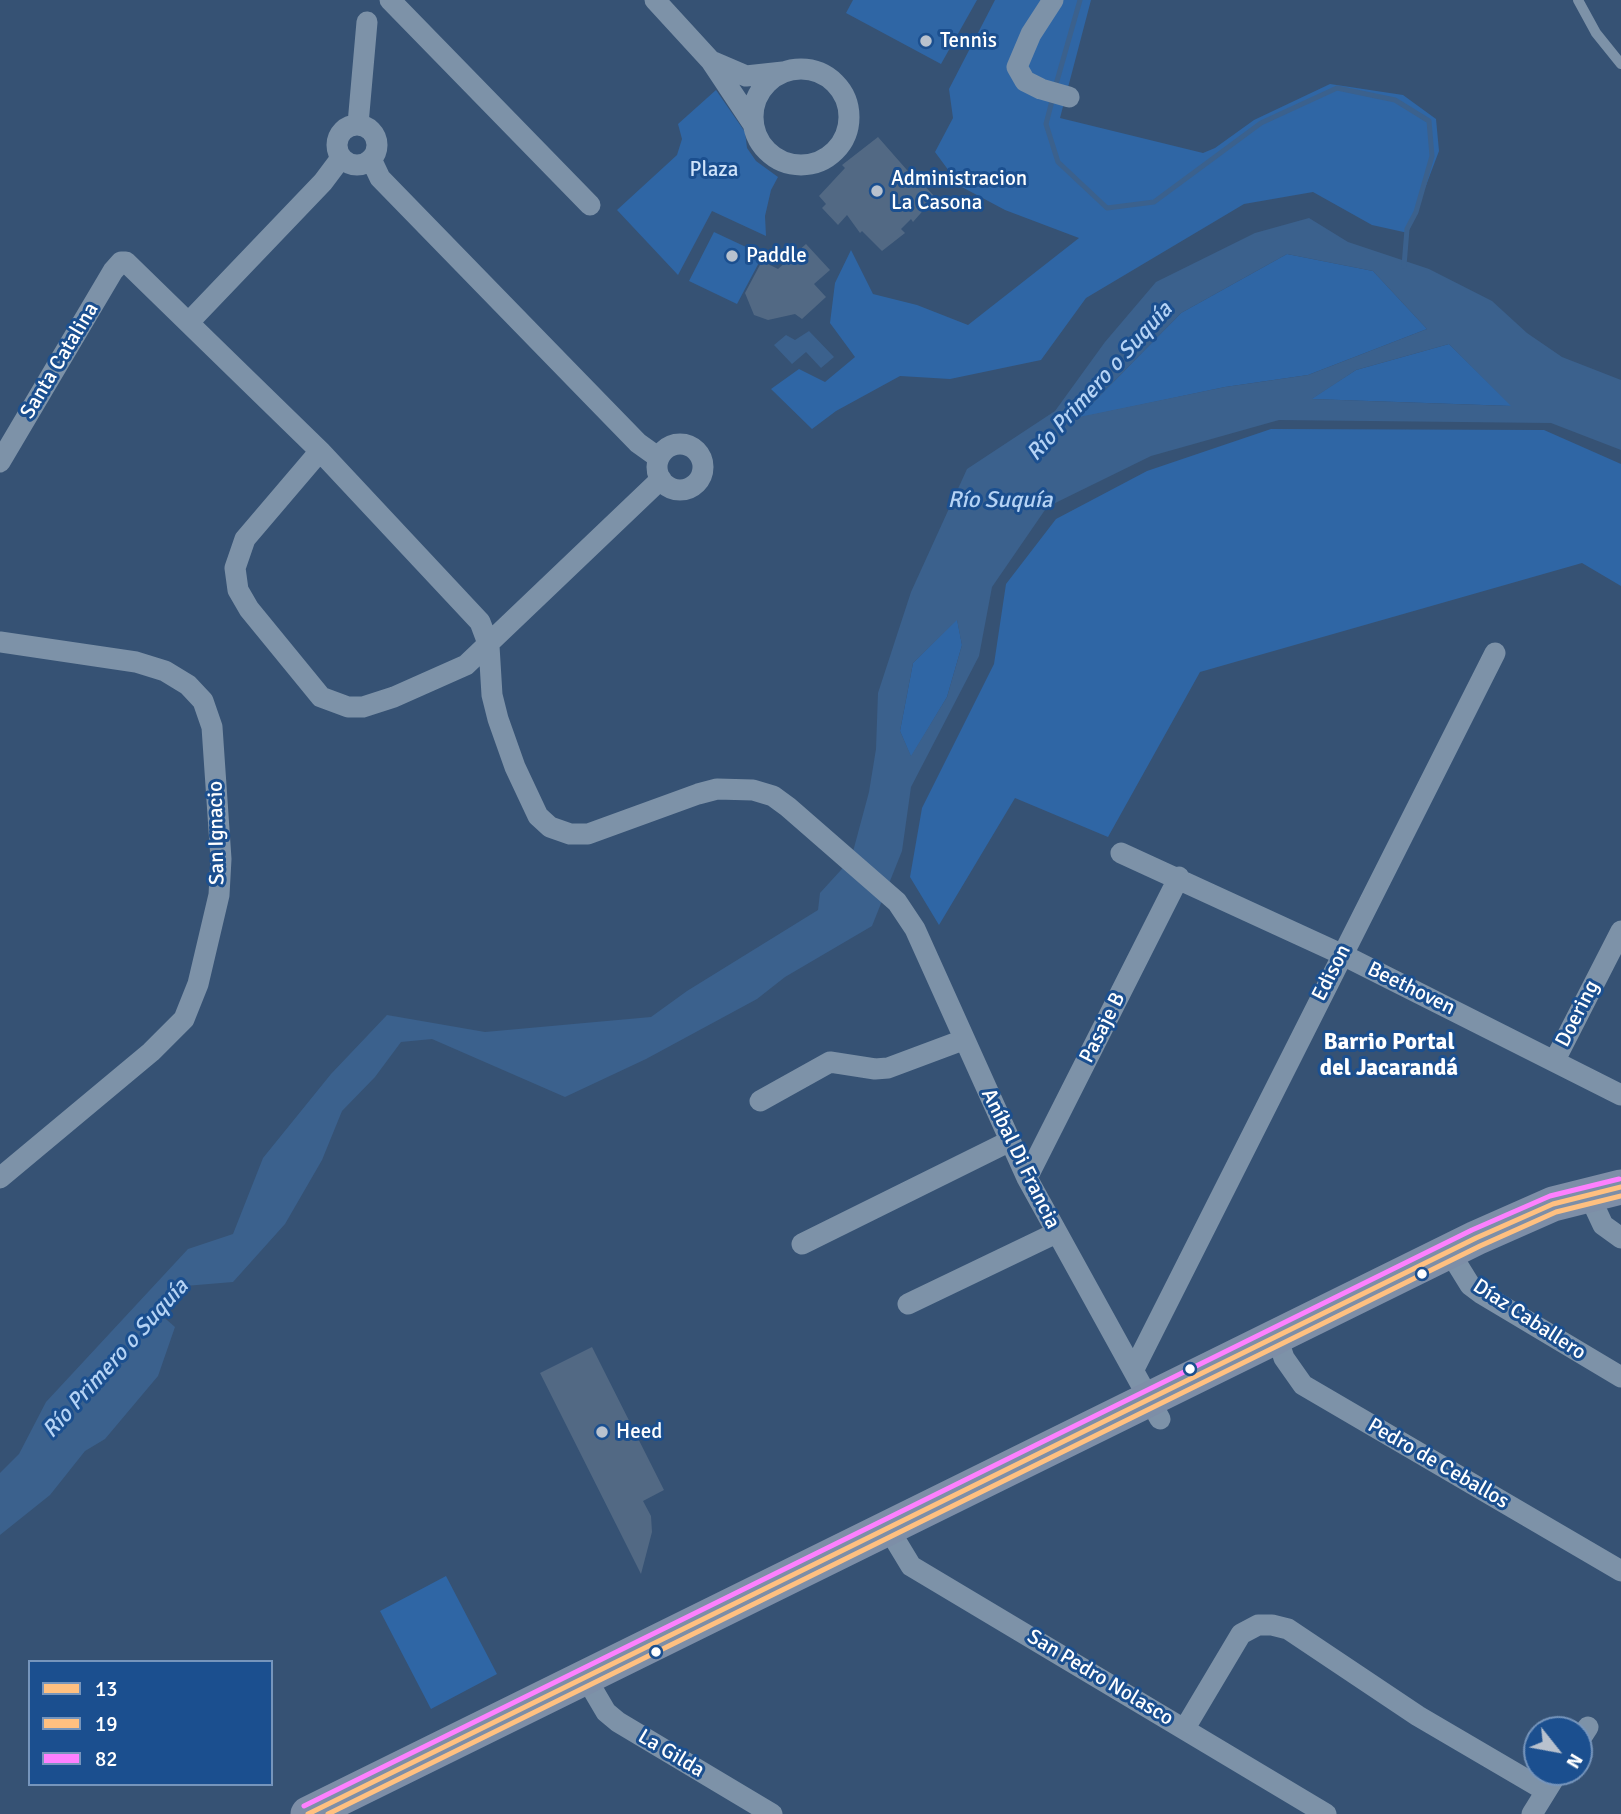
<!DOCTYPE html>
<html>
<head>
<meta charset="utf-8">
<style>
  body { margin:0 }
  #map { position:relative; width:1621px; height:1814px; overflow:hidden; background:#365274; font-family:Signika,sans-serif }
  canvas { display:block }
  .legend { position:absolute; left:28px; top:1660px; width:245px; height:126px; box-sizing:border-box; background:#1b4f8f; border:2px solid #7695bc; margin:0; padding:9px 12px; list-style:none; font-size:21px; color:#fff }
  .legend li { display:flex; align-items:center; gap:14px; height:35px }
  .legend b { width:35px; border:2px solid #7695bc }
  .north { position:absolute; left:1523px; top:1716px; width:70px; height:70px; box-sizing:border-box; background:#1b4f8f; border:2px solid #7695bc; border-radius:50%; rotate:121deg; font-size:19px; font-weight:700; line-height:28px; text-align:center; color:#fff }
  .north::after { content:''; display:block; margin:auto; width:24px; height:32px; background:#b9c2ce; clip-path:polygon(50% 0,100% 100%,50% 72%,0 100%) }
</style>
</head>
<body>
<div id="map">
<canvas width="1621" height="1814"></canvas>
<ul class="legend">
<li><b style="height:9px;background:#ffc080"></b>13</li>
<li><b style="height:9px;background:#ffc080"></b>19</li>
<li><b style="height:9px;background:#fe80ff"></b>82</li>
</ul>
<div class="north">N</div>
</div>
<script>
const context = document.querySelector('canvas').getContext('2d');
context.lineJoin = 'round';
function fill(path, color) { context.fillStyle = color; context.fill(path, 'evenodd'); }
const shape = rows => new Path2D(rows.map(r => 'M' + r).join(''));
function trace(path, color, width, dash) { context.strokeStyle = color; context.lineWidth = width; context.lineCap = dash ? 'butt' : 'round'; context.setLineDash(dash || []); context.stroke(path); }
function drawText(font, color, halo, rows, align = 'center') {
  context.font = font + ' Signika,sans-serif'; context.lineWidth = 6; context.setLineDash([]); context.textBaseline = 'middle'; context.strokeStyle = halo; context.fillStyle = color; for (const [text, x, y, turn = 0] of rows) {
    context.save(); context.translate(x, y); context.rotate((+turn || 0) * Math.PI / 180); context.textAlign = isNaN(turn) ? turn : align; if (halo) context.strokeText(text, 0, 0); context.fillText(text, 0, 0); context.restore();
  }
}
fill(shape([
  [853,0,977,0,941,64,846,13],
  [995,0,1091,0,1060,118,1203,153,1215,148,1254,120,1330,84,1403,95,1436,119,1439,151,1408,233,1372,225,1313,192,1244,204,1086,298,1041,360,950,379,900,376,836,411,812,429,771,389,799,369,825,382,855,357,830,323,835,283,851,250,873,294,917,305,968,325,1079,238,1005,210,960,186,935,152,953,118,949,89],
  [716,90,745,132,747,148,756,161,778,177,771,190,765,216,766,236,712,211,678,275,617,210,677,155,682,139,678,124],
  [714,232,763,255,737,304,689,281],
  [1287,254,1373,271,1427,329,1308,375,1225,387,1078,418,1181,313],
  [1449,344,1512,406,1311,399,1356,370],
  [1271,429,1544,430,1621,464,1621,586,1582,563,1200,672,1108,837,1015,798,939,925,910,877,922,808,994,664,1006,584,1056,519,1147,471],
  [957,619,962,645,947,697,911,757,900,731,913,663],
  [446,1576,497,1674,431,1709,380,1611]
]), '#2f66a5');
fill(shape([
  [1309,218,1348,242,1429,269,1492,301,1527,333,1562,357,1621,380,1621,450,1551,423,1279,420,1151,456,1047,507,992,587,979,656,911,787,902,851,872,926,785,977,757,999,646,1059,565,1097,432,1039,401,1042,375,1077,342,1111,322,1160,285,1224,233,1282,185,1286,159,1313,175,1327,158,1376,105,1439,85,1451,50,1495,0,1535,0,1473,19,1454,46,1402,188,1249,233,1234,263,1158,331,1074,387,1015,485,1032,651,1017,687,991,818,910,820,893,851,859,869,792,876,749,878,693,911,592,967,469,1055,411,1105,342,1156,282,1255,233],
  [1287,254,1373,271,1427,329,1308,375,1225,387,1079,417,1181,313],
  [1449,344,1511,406,1312,399,1356,370],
  [957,620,962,645,947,697,911,756,900,731,913,663],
  [809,331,834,357,821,368,806,352,792,364,774,345,786,335,795,340]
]), '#3b618d');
trace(shape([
  [1055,88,1080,0],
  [1053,97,1046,124,1058,162,1107,208,1154,202,1261,123,1337,88,1395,100,1429,121,1432,156,1416,212,1407,229,1404,266]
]), '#3b618d', 5);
fill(shape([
  [878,137,921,186,923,184,935,197,913,222,911,219,901,229,905,233,882,251,862,231,860,233,847,215,838,225,822,208,826,204,819,196,845,168,842,165],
  [806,244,830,270,814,284,826,297,802,319,795,314,768,320,754,315,745,293,762,261,778,269],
  [592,1347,664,1490,643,1501,651,1516,652,1532,641,1574,540,1373]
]), '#526984');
trace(shape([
  [1578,0,1596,33,1621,64]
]), '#7d92a8', 10);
trace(shape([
  [390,0,590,205],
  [655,0,711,61],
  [1053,0,1031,34,1017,67,1025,81,1041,89,1069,97],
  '753 117a48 48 0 1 1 96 0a48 48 0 1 1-96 0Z',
  [358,124,367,22],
  [753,124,711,61,746,76,783,72],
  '337 145a20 20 0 1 1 40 0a20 20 0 1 1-40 0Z',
  [371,159,380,178,638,443,659,458],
  [190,321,323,182,341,158],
  '657 467a23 23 0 1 1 46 0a23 23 0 1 1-46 0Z',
  [320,451,245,539,235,568,238,590,249,609,321,697,348,707,363,707,394,697,466,665,661,479],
  [0,462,113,271,121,262,126,262,320,451,480,622,489,646,492,695,498,719,515,767,538,816,550,827,570,834,588,834,698,794,717,789,753,790,773,796,788,807,897,902,915,929,1027,1178,1160,1419],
  [0,642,136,662,165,671,188,685,203,701,212,727,221,859,219,895,198,984,184,1019,151,1052,0,1178],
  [1121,853,1341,954,1621,1095],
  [1555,1060,1621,931],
  [760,1101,830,1062,875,1069,888,1068,963,1040],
  [1027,1178,1179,877],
  [1588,1193,1603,1225,1621,1238],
  [802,1244,1010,1141],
  [1449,1251,1470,1285,1482,1294,1621,1377],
  [908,1304,1056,1233],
  [1277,1337,1284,1358,1303,1385,1621,1571],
  [1134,1369,1495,653],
  [888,1528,911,1566,1326,1814],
  [586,1678,606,1712,618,1722,772,1814],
  [1185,1728,1241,1634,1258,1625,1272,1625,1288,1629,1418,1716,1546,1791],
  [1579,1741,1588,1727],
  [1532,1814,1558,1772]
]), '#7d92a8', 21);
trace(shape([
  [308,1814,1476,1238,1553,1204,1621,1187]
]), '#7d8ea7', 35);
trace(shape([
  [308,1814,1476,1238,1553,1204,1621,1187]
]), '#ffc080', 5);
trace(shape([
  [328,1814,1480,1246,1556,1212,1621,1196]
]), '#ffc080', 5);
trace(shape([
  [304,1806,1472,1230,1550,1196,1619,1179]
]), '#fe80ff', 5);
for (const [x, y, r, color] of [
  [926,41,7,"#b9c2ce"],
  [877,191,7,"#b9c2ce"],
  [732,256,7,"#b9c2ce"],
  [1422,1274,6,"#fff"],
  [1190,1369,6,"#fff"],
  [602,1432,7,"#b9c2ce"],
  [656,1652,6,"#fff"]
]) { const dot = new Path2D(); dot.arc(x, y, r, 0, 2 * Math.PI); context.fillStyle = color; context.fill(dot); trace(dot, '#1b4f8f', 2.5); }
drawText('21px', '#fff', '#1b4f8f', [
  ["Tennis",940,41],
  ["Administracion",891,179],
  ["La Casona",891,203],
  ["Paddle",746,256],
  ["Heed",616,1432]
], 'left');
drawText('21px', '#cfe3fa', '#1b4f8f', [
  ["Plaza",714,170]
]);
drawText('21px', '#fff', '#1b4f8f', [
  ["Santa Catalina",60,361,-59],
  ["San Ignacio",217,833,-91],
  ["Edison",1332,973,-63],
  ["Beethoven",1411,989,26],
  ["Doering",1578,1014,-63],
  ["Pasaje B",1103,1028,-63],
  ["Aníbal Di Francia",1020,1159,64],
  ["Díaz Caballero",1529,1320,33],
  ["Pedro de Ceballos",1438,1464,30],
  ["San Pedro Nolasco",1100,1678,31],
  ["La Gilda",671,1754,31]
]);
drawText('italic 23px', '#b5d3f5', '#1b4f8f', [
  ["Río Primero o Suquía",1100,382,-48],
  ["Río Suquía",1000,501],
  ["Río Primero o Suquía",116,1359,-48]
]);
drawText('bold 23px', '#fff', '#1b4f8f', [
  ["Barrio Portal",1389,1043],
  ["del Jacarandá",1389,1069]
]);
</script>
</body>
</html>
